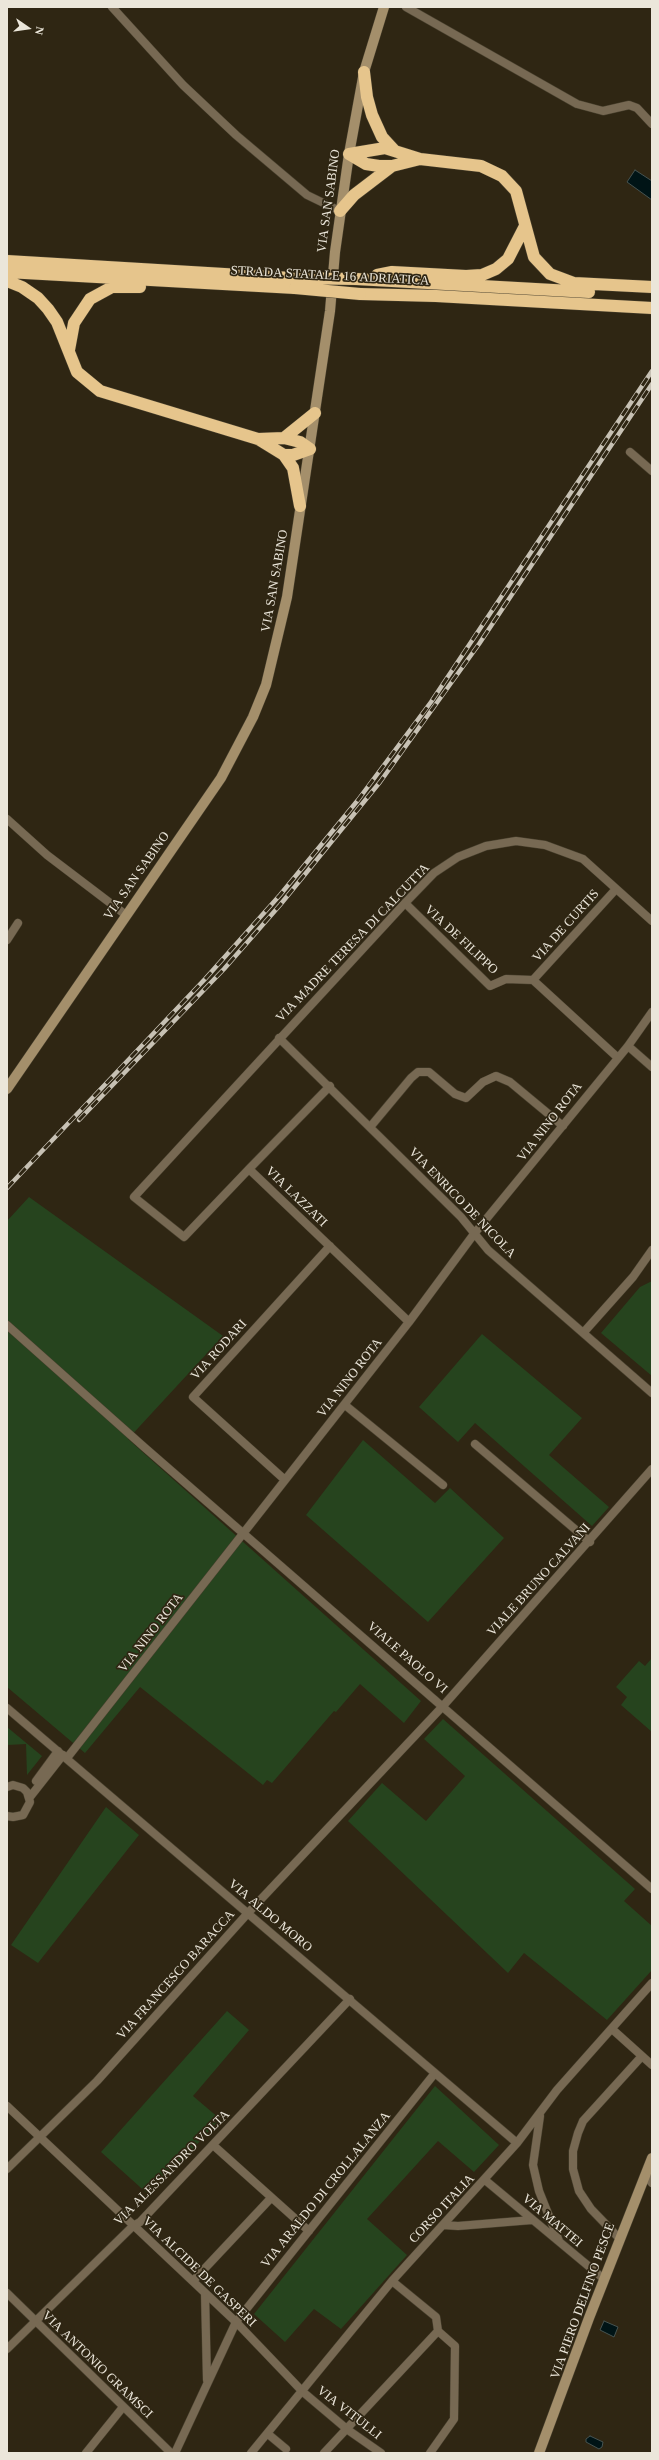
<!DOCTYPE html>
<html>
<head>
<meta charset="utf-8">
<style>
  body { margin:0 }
  #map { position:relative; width:659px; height:2460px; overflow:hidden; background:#2f2613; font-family:"Times New Roman",serif }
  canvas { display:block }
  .frame { position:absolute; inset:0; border:8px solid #ebe6da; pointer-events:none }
  .north { position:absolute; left:8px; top:8px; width:40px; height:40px; -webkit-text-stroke:3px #2f2613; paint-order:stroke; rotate:103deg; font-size:11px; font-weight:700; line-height:16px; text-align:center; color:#ebe6da }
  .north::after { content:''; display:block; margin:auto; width:14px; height:18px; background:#ebe6da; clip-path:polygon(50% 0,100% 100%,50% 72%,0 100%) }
</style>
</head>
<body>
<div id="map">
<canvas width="659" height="2460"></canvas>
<div class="frame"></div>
<div class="north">N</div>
</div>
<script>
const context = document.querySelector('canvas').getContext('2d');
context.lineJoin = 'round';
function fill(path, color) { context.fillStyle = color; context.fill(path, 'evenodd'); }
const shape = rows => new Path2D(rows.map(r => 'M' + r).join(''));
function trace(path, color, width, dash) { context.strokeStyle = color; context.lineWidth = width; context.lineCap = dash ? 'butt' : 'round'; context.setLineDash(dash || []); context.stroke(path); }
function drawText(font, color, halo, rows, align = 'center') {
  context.font = font + ' "Times New Roman",serif'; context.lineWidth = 3.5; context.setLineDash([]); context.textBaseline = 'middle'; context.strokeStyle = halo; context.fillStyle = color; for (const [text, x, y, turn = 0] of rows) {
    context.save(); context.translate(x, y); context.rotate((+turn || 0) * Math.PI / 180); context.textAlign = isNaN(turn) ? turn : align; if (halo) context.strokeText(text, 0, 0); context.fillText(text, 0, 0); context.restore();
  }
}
fill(shape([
  [29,1197,223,1336,128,1439,421,1701,404,1723,360,1684,336,1712,334,1711,272,1783,267,1780,263,1785,140,1687,85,1753,7,1687,7,1221],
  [652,1281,652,1376,601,1333,640,1287],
  [482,1334,582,1418,549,1455,609,1507,592,1526,475,1423,458,1442,419,1407],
  [363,1440,435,1503,450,1488,504,1538,428,1622,306,1515],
  [652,1658,652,1732,621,1705,627,1697,616,1687,639,1661,645,1666],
  [443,1719,635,1889,624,1901,652,1926,652,1970,607,2020,524,1953,508,1973,348,1821,382,1783,426,1821,465,1776,424,1739],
  [7,1727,42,1756,27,1775,26,1744,7,1745],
  [106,1807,139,1835,38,1963,11,1945],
  [227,2011,249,2030,193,2096,220,2119,150,2196,101,2152],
  [435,2086,499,2145,474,2172,438,2141,367,2219,407,2255,341,2329,314,2309,285,2342,254,2314]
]), '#26441e');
const water = shape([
  [635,170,652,181,652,200,627,182,635,170],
  [604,2321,618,2327,614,2337,600,2330,604,2321],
  [590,2436,603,2442,602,2447,599,2449,586,2442,586,2439,590,2436]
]);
fill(water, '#001416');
trace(water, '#465351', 1);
const street = shape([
  [112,7,183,85,236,135,307,195,340,211],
  [406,7,577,104,603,111,629,105,637,108,652,124],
  [630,452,652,471],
  [7,819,47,855,126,915],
  [405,903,490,986,506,979,533,980,617,1057],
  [7,940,18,923],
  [533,980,616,889],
  [279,1038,461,1217,488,1250,652,1393],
  [628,1046,652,1067],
  [330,1086,249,1169,409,1322],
  [371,1126,411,1078,418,1072,429,1072,455,1094,466,1098,483,1082,496,1076,510,1082,563,1126],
  [249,1169,184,1237,134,1197,405,903,434,873,458,857,486,846,516,841,545,845,583,859,652,921],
  [7,1325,144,1447,652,1889],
  [584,1332,633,1277,652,1250],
  [345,1405,443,1485],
  [475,1444,590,1542],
  [285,1480,193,1397,330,1246],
  [7,1708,517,2143],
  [67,1758,409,1322,474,1234,628,1046,652,1012],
  [36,1781,58,1751],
  [7,1787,13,1785,23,1788,27,1792,30,1802,23,1815,13,1817,7,1816],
  [30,1797,63,1755],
  [612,2029,652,2065],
  [7,2106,236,2322,303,2392,348,2430,381,2453],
  [540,2116,533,2165,539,2191,559,2241],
  [213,2145,309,2231],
  [7,2169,97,2081,248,1913,443,1706,652,1469],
  [645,2175,652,2183],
  [485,2180,604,2279],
  [443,2225,458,2226,532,2220],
  [620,2239,591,2209,579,2191,573,2169,573,2151,578,2133,583,2121,642,2056],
  [193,2281,271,2198],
  [392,2281,436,2317,438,2331],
  [7,2293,171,2453],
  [205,2293,207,2380],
  [7,2349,133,2226,140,2222,350,1999],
  [268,2434,286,2449],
  [86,2453,123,2407],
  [175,2453,236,2322,435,2073],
  [251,2453,392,2281,517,2143,557,2090,652,1983],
  [324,2453,438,2331,455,2346,454,2419,430,2453]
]);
const secondary = shape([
  [7,1089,221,778,253,717,266,685,287,597,330,311,335,252,349,154,364,72,384,7],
  [539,2453,589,2318,652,2158]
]);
const highway = shape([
  [364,72,367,97,372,115,382,137,394,150],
  [349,154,385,148,420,159,481,166,502,176,516,191,534,257,550,274,574,283,652,287],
  [349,154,366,164,379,166,392,166,420,159],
  [340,211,354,195,392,166],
  [7,261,291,278],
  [7,272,295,288],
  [377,275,392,272,466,276,482,275,496,269,508,259,525,226],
  [356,279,589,292],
  [7,281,22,287,38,298,48,309,57,322,77,372,100,391,258,439,284,455,293,468,300,506],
  [360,294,436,296,652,308],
  [69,350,74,323,90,299,112,287,140,287],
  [284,438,315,413],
  [258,439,284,438,300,442,310,449],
  [284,455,293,455,310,449]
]);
trace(street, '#49412f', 9);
trace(secondary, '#49412f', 11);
trace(highway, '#49412f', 13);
trace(street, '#776953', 8);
trace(secondary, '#a48f6b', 10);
trace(highway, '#e6c58c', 12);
const rail = shape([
  [79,1120,224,969,280,905,380,782,479,644,652,384],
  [7,1188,205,979,280,895,358,800,431,702,652,371]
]);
trace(rail, '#c7c1b4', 4.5);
trace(rail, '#2f2613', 3, [9]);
const highwayBridge = shape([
  [291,278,356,279],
  [295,288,360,294]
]);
trace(highwayBridge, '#49412f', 13, []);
trace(highwayBridge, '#e6c58c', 12);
drawText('13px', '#ebe6da', '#2f2613', [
  ["VIA SAN SABINO",329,201,-82],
  ["STRADA STATALE 16 ADRIATICA",330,276,3],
  ["VIA SAN SABINO",275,581,-80],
  ["VIA SAN SABINO",137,876,-55],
  ["VIA DE CURTIS",566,926,-48],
  ["VIA DE FILIPPO",461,940,43],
  ["VIA MADRE TERESA DI CALCUTTA",353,943,-46],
  ["VIA NINO ROTA",550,1122,-52],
  ["VIA LAZZATI",296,1197,44],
  ["VIA ENRICO DE NICOLA",462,1203,46],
  ["VIA RODARI",219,1350,-48],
  ["VIA NINO ROTA",350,1378,-52],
  ["VIALE BRUNO CALVANI",539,1580,-48],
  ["VIA NINO ROTA",151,1633,-52],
  ["VIALE PAOLO VI",407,1658,41],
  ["VIA ALDO MORO",270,1916,40],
  ["VIA FRANCESCO BARACCA",176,1975,-48],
  ["VIA ALESSANDRO VOLTA",172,2168,-45],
  ["VIA ARALDO DI CROLLALANZA",326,2190,-51],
  ["CORSO ITALIA",442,2209,-47],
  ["VIA MATTEI",552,2221,40],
  ["VIA ALCIDE DE GASPERI",199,2272,44],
  ["VIA PIERO DELFINO PESCE",583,2301,-70],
  ["VIA ANTONIO GRAMSCI",97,2365,44],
  ["VIA VITULLI",349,2413,38]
]);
</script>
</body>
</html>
